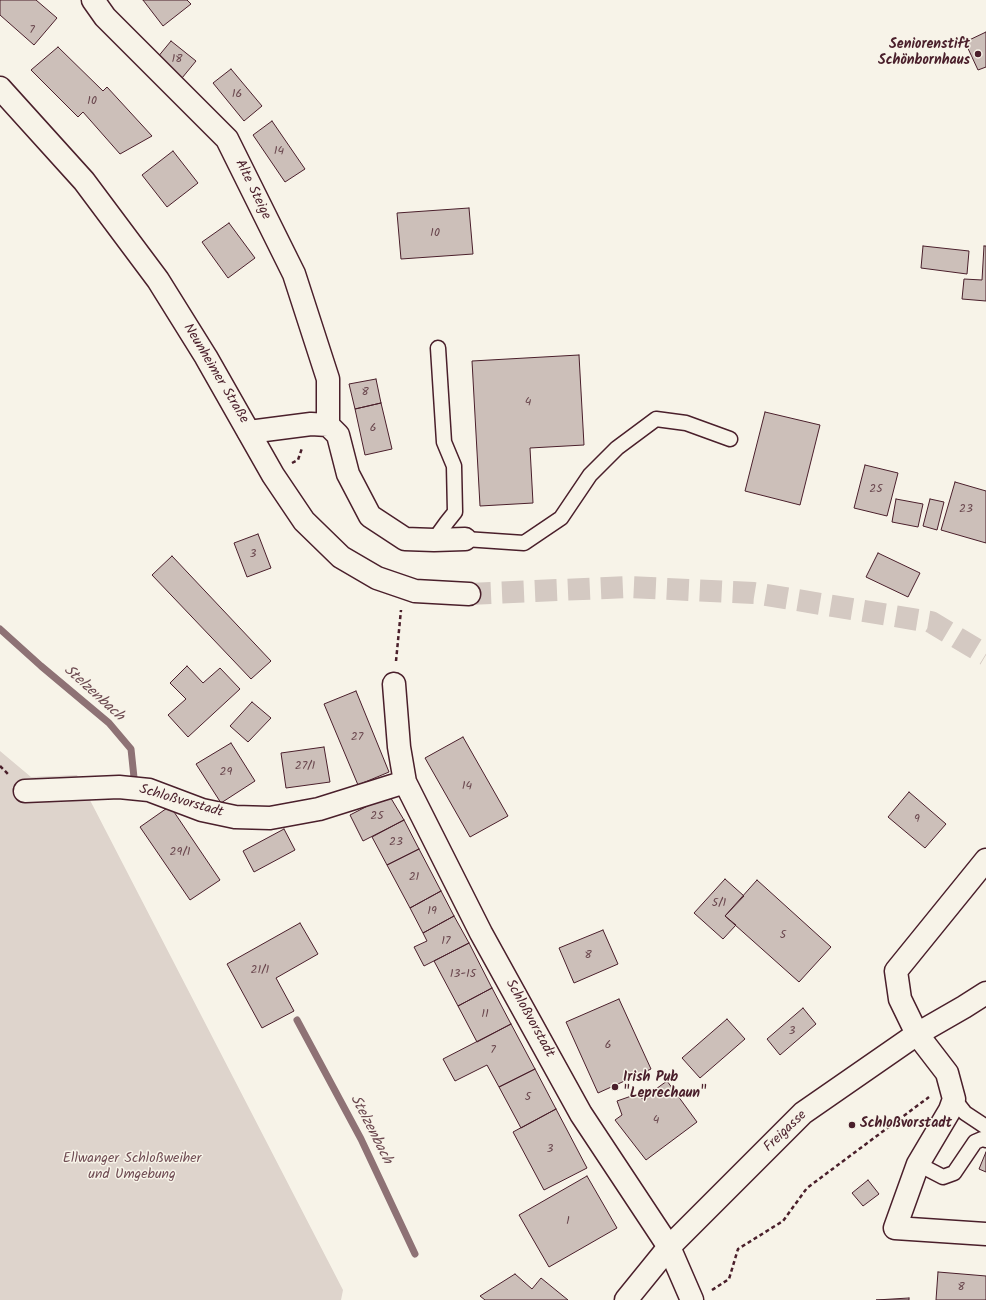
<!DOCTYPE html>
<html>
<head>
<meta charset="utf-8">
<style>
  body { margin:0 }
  canvas { display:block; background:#f7f3e8 }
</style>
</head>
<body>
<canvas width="986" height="1300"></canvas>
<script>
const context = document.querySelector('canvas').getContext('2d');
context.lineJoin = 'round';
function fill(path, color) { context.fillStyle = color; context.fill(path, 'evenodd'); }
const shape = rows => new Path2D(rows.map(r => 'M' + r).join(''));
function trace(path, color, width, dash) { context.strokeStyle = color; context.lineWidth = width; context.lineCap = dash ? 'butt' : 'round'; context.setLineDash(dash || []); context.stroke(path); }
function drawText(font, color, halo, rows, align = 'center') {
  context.font = font + ' Kalam,sans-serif'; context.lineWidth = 3; context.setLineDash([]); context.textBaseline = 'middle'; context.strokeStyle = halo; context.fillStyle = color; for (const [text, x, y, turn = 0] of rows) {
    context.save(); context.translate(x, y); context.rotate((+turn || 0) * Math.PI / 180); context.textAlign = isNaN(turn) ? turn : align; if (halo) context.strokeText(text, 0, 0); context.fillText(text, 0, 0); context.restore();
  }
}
fill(shape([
  [0,751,31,777,77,775,343,1290,341,1300,0,1300]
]), '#ded4cc');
trace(shape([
  [0,629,41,666,109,723,131,749,135,787],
  [297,1020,361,1139,415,1254]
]), '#8e7275', 7);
const building = shape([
  [0,0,36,0,57,18,34,45,0,15,0,0],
  [143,0,187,0,191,4,163,26,143,0],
  [986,32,986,67,978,70,965,42,986,32],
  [171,41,196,61,182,78,157,58,171,41],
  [58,47,103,91,107,87,152,136,120,154,83,112,78,117,31,70,58,47],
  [231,69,262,106,244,121,213,83,231,69],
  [272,121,305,169,285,182,253,135,272,121],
  [173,151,198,183,167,207,142,175,173,151],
  [469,208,473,254,401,259,397,213,469,208],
  [229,223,255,258,228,278,202,242,229,223],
  [923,246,969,251,967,274,921,268,923,246],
  [984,246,986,246,986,301,962,299,964,279,982,280,984,246],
  [579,355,584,445,530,448,533,503,480,506,472,361,579,355],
  [376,379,381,403,355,409,349,384,376,379],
  [381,403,392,449,365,455,355,409,381,403],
  [765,412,820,425,800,505,745,491,765,412],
  [865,465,898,473,887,516,854,508,865,465],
  [955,482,986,491,986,543,941,530,955,482],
  [896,499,923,504,918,527,892,522,896,499],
  [930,499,944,502,937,530,923,526,930,499],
  [258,534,271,568,247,577,234,543,258,534],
  [878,553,920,573,908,597,866,577,878,553],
  [172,556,271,661,251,679,152,575,172,556],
  [187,666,203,683,220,668,240,689,188,737,168,715,186,699,170,683,187,666],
  [356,691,389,772,358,785,324,704,356,691],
  [252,702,271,718,248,742,230,726,252,702],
  [463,737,508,816,470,837,425,758,463,737],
  [231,743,255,781,221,803,196,764,231,743],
  [324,747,330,782,286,788,281,753,324,747],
  [909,792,946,824,925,848,888,817,909,792],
  [389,795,404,820,363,841,350,815,389,795],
  [170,806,220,880,190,900,140,827,170,806],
  [404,820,419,849,387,865,372,837,404,820],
  [284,829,295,850,254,872,243,851,284,829],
  [419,849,441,891,410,908,387,865,419,849],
  [725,879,744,896,725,916,736,925,723,939,694,913,725,879],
  [757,880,831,947,799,982,725,916,757,880],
  [441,891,454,916,423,933,410,908,441,891],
  [454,916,469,943,424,966,414,947,427,941,423,933,454,916],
  [300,923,318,954,276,978,294,1011,262,1028,227,964,300,923],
  [603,930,618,964,574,983,559,948,603,930],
  [469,943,492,988,458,1006,434,961,469,943],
  [492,988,511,1024,477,1042,458,1006,492,988],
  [619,999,651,1069,598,1093,566,1022,619,999],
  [803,1008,816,1024,780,1055,767,1039,803,1008],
  [727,1019,745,1039,700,1078,682,1058,727,1019],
  [511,1024,535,1069,499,1087,487,1065,455,1081,443,1059,511,1024],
  [535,1069,556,1109,521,1128,499,1087,535,1069],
  [667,1081,697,1122,646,1160,615,1120,622,1115,617,1101,640,1093,642,1099,667,1081],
  [556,1109,587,1168,544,1190,513,1132,556,1109],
  [986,1152,986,1172,979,1169,986,1152],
  [587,1176,617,1228,549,1267,519,1215,587,1176],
  [868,1180,879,1194,863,1206,852,1193,868,1180],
  [938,1272,986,1276,986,1300,936,1300,938,1272],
  [515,1274,532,1289,541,1278,568,1300,485,1300,480,1296,515,1274],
  [909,1298,909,1300,876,1300,909,1298]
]);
fill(building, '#ccbfb9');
trace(building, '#4a1f2b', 1);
trace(shape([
  [469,594,627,587,754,593,931,622,986,655]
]), '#d4c9c2', 22, [22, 11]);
const lane = shape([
  [465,539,524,543,561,518,590,475,617,448,656,419,686,423,730,439],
  [434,540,447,522,455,512,454,466,444,442,438,348],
  [954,1099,965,1113,986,1127],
  [918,1164,943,1177,954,1173,975,1142,982,1139,986,1140]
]);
const street = shape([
  [93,0,105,17,227,139,294,274,328,379,328,425],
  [249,432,311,424,328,425,338,435,348,474,370,516,405,539,434,540,465,539],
  [394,684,399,747,405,782,481,933,581,1114,669,1247,692,1300],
  [25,791,119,787,149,790,202,810,235,817,270,818,319,809,405,782],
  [986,860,896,971,900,999,917,1034,947,1073,954,1099,950,1110,918,1164,895,1228,986,1234]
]);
const secondary = shape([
  [0,88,84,181,158,280,206,357,273,475,304,521,341,557,377,578,415,591,469,594],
  [626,1300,669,1247,803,1113,917,1034,964,1007,986,993]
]);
trace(lane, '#4a1f2b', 17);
trace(street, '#4a1f2b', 25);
trace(secondary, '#4a1f2b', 25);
trace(shape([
  [292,463,298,460,302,448],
  [396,661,401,610],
  [0,766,9,775],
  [712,1290,729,1279,738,1249,783,1221,807,1188,929,1097]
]), '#4a1f2b', 2.5, [4, 3]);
trace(lane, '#f7f3e8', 14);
trace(street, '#f7f3e8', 22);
trace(secondary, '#f7f3e8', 22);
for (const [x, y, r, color] of [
  [978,54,4,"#4a1f2b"],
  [615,1087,4,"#4a1f2b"],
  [852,1125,4,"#4a1f2b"]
]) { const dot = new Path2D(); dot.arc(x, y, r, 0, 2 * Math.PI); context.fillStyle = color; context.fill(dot); trace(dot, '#f7f3e8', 1.5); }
drawText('12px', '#6a474e', null, [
  ["7",32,31],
  ["18",177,60],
  ["16",237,95],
  ["10",92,102],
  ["14",279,152],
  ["10",435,234],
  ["8",365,393],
  ["4",528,403],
  ["6",373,429],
  ["25",876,490],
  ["23",966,510],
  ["3",253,555],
  ["27",357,738],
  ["27/1",305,767],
  ["29",226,773],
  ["14",467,787],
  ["25",377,817],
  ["9",917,820],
  ["23",396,843],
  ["29/1",180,853],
  ["21",414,878],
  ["5/1",719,904],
  ["19",432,912],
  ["5",783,936],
  ["17",446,942],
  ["8",588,956],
  ["21/1",260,971],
  ["13-15",463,975],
  ["11",485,1015],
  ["3",792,1032],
  ["6",608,1046],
  ["7",493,1051],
  ["5",528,1098],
  ["4",656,1121],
  ["3",550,1150],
  ["1",568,1222],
  ["8",961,1288]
]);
drawText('bold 14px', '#4a1f2b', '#f7f3e8', [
  ["Seniorenstift",970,46,"right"],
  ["Schönbornhaus",970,62,"right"],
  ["Irish Pub",623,1079],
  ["\"Leprechaun\"",623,1095],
  ["Schloßvorstadt",860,1125]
], 'left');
drawText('14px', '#4a1f2b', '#f7f3e8', [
  ["Alte Steige",252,190,64],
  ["Neunheimer Straße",215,374,59],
  ["Schloßvorstadt",181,802,16],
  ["Schloßvorstadt",529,1019,61],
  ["Freigasse",786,1132,-44]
]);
drawText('14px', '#6f4c53', '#f7f3e8', [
  ["Ellwanger Schloßweiher",132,1160],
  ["und Umgebung",132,1176]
]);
drawText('italic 15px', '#6c4950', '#f7f3e8', [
  ["Stelzenbach",93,694,42],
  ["Stelzenbach",370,1130,63]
]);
</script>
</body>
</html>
